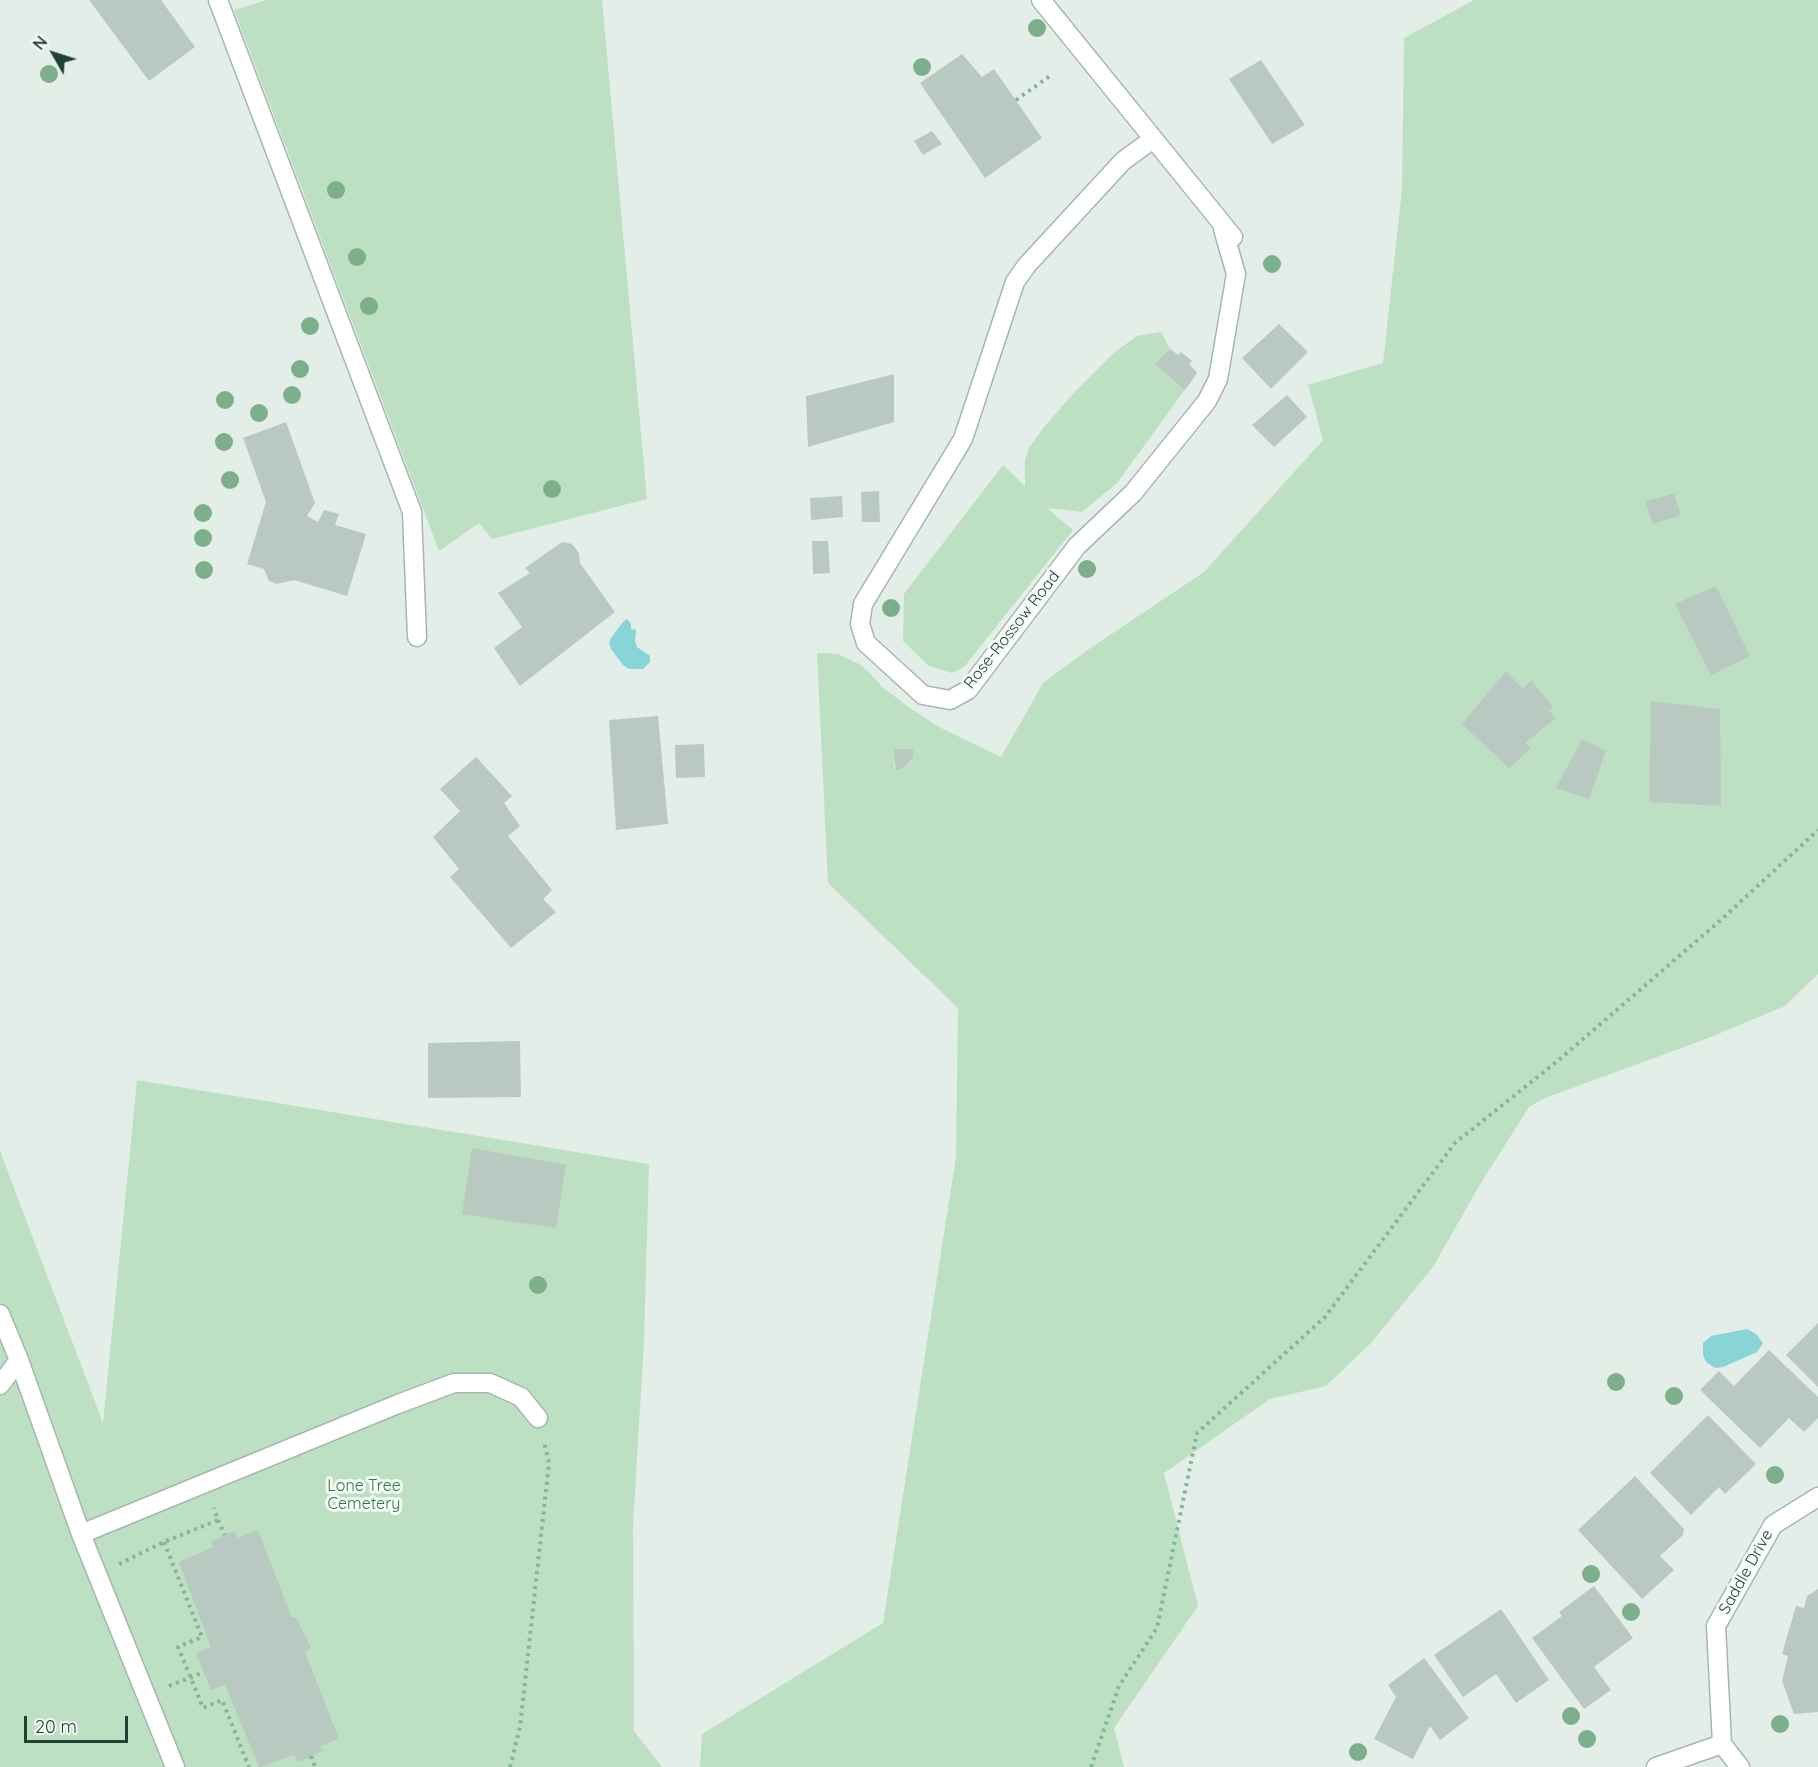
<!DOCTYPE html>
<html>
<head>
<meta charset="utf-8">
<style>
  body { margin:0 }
  #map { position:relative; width:1818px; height:1767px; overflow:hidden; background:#e4eee8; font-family:Quicksand,sans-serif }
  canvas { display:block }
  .north { position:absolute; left:24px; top:24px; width:60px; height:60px; -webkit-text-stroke:4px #f5faf7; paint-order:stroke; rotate:309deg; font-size:16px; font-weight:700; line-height:24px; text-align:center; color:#224135 }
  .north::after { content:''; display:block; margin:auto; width:21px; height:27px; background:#224135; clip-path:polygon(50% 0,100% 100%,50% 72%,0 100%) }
  .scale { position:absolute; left:24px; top:1716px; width:104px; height:27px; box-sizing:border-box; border:3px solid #224135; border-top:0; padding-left:8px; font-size:18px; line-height:21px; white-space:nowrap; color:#224135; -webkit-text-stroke:4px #f5faf7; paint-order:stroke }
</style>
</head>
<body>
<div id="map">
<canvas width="1818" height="1767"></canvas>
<div class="north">N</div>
<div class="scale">20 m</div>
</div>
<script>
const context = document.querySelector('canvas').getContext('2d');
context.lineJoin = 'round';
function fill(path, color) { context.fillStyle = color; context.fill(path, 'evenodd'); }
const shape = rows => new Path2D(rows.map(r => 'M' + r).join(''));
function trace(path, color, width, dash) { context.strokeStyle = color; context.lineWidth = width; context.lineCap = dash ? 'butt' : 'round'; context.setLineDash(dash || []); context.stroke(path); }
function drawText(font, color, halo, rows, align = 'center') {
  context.font = font + ' Quicksand,sans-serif'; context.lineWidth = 6; context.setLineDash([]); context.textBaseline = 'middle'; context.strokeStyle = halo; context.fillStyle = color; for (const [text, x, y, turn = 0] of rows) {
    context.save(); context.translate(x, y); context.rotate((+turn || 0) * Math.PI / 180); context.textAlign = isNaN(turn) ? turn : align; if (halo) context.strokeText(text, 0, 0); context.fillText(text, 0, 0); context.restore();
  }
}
fill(shape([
  [267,0,602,0,647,499,492,539,479,523,439,551,234,10],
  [1474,0,1818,0,1818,974,1785,1006,1706,1039,1545,1098,1529,1107,1479,1186,1433,1267,1371,1343,1326,1386,1270,1399,1164,1473,1198,1606,1114,1728,1124,1767,700,1767,702,1734,883,1623,956,1157,958,1008,828,883,817,653,838,654,859,664,868,671,882,687,910,708,939,727,1001,757,1043,683,1089,649,1204,572,1323,440,1308,385,1383,363,1402,190,1404,38],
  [913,749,913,757,905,767,895,769,893,750],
  [1161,332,1170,349,1178,355,1181,352,1192,361,1189,364,1197,373,1117,483,1082,512,1047,508,1073,530,964,667,952,673,929,666,903,641,904,594,1003,465,1025,486,1025,460,1029,448,1044,427,1071,396,1116,351,1137,336],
  [137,1080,649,1164,644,1341,633,1525,634,1731,662,1767,0,1767,0,1151,103,1423]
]), '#bce0c1');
fill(shape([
  [627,619,631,624,631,629,636,630,635,641,637,647,650,656,650,662,643,669,629,669,623,665,611,649,609,643,611,638,623,622],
  [1747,1329,1756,1334,1763,1343,1757,1352,1723,1367,1715,1368,1706,1362,1703,1355,1703,1343,1711,1336]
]), '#89d4d6');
fill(shape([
  [89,0,161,0,195,47,149,81],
  [962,54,982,77,994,69,1042,138,985,178,920,83],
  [1261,60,1305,125,1272,144,1229,79],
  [932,131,942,144,923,155,914,141],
  [1279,324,1308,352,1271,389,1242,358],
  [1170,349,1178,355,1181,352,1192,361,1189,364,1197,373,1185,390,1155,364],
  [894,374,894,422,808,447,806,396],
  [1287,395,1307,417,1274,447,1252,425],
  [286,422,315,503,307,516,318,522,324,510,339,514,335,525,366,534,347,596,294,580,277,584,269,581,264,569,247,564,266,502,243,438],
  [879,491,880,522,862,522,861,492],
  [1674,494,1681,515,1653,524,1645,501],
  [842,496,843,517,811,520,810,498],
  [812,541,828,541,830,573,813,574],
  [562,542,572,544,579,553,580,563,615,612,520,686,494,648,522,627,498,593,530,573,525,568],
  [1716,586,1750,656,1711,675,1675,604],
  [1506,671,1523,689,1531,680,1553,707,1549,711,1556,718,1525,743,1531,748,1509,768,1462,724],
  [1651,701,1720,709,1721,806,1649,802],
  [658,716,668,824,616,830,609,720],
  [1582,739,1606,751,1589,799,1556,788],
  [704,744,705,777,676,778,675,745],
  [893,749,913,749,913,757,905,767,896,770],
  [476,757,512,796,504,803,520,826,508,836,552,890,543,899,556,912,511,948,450,877,459,869,433,837,460,811,440,789],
  [520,1041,521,1097,428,1098,428,1043],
  [472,1148,566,1165,556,1228,462,1214],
  [1818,1323,1818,1387,1786,1355],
  [1769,1350,1818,1397,1818,1418,1804,1432,1789,1418,1760,1448,1700,1390,1719,1371,1734,1386],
  [1708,1415,1756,1464,1725,1494,1719,1487,1691,1515,1650,1473],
  [1635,1476,1684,1529,1683,1535,1660,1556,1674,1570,1642,1599,1578,1530],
  [258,1530,292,1618,296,1617,311,1648,305,1652,339,1739,320,1746,323,1751,298,1762,294,1755,261,1767,259,1767,225,1685,211,1690,196,1653,211,1647,179,1562,213,1547,211,1542,225,1535,235,1531,238,1538],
  [1594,1586,1633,1638,1594,1667,1611,1690,1584,1709,1532,1638,1562,1616,1559,1612],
  [1818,1589,1818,1712,1794,1714,1782,1681,1788,1656,1782,1654,1796,1606,1804,1608,1807,1596],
  [1501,1609,1549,1680,1516,1703,1496,1674,1463,1697,1434,1655],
  [1424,1658,1469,1718,1440,1740,1430,1726,1413,1759,1374,1739,1396,1697,1388,1685]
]), '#b9c9c1');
const minor = shape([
  [218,0,412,512,417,637],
  [1041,0,1233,237,1223,229,1236,274,1218,379,1207,401,1133,493,1077,546,968,690,950,700,923,695,866,643,860,624,863,604,963,439,1015,282,1027,265,1123,161,1153,139],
  [0,1314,19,1360,81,1534,175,1767],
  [0,1385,19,1360],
  [81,1534,398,1404,454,1383,490,1383,521,1397,538,1418],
  [1722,1744,1716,1626,1773,1525,1818,1497],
  [1722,1744,1740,1767],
  [1656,1767,1722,1744]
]);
trace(minor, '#a6b7af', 21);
trace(shape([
  [1016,100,1050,76],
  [218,1520,225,1535],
  [164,1542,202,1637,178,1647,203,1708,222,1700,249,1767],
  [119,1564,164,1542,218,1520,214,1508],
  [169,1686,204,1672],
  [311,1756,315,1767],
  [510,1767,520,1727,549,1463,544,1442],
  [1091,1767,1119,1686,1157,1628,1197,1433,1325,1317,1455,1143,1560,1059,1722,919,1818,830]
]), '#83b49e', 4, [3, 4.5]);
trace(minor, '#fff', 18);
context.fillStyle = '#7daf8b';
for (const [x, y] of [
  [1037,28],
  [922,67],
  [49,74],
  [336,190],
  [357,257],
  [1272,264],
  [369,306],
  [310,326],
  [300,369],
  [292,395],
  [225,400],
  [259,413],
  [224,442],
  [230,480],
  [552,489],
  [203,513],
  [203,538],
  [1087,569],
  [204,570],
  [891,608],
  [538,1285],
  [1616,1382],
  [1674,1396],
  [1775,1475],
  [1591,1574],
  [1631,1612],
  [1571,1716],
  [1780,1724],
  [1587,1739],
  [1358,1752]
]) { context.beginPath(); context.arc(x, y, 9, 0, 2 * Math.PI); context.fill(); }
drawText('16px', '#224135', '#f5faf7', [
  ["Rose-Rossow Road",1012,630,-52],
  ["Saddle Drive",1746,1572,-61]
]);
drawText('16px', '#297b3f', '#f5faf7', [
  ["Lone Tree",364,1486],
  ["Cemetery",364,1504]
]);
</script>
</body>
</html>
